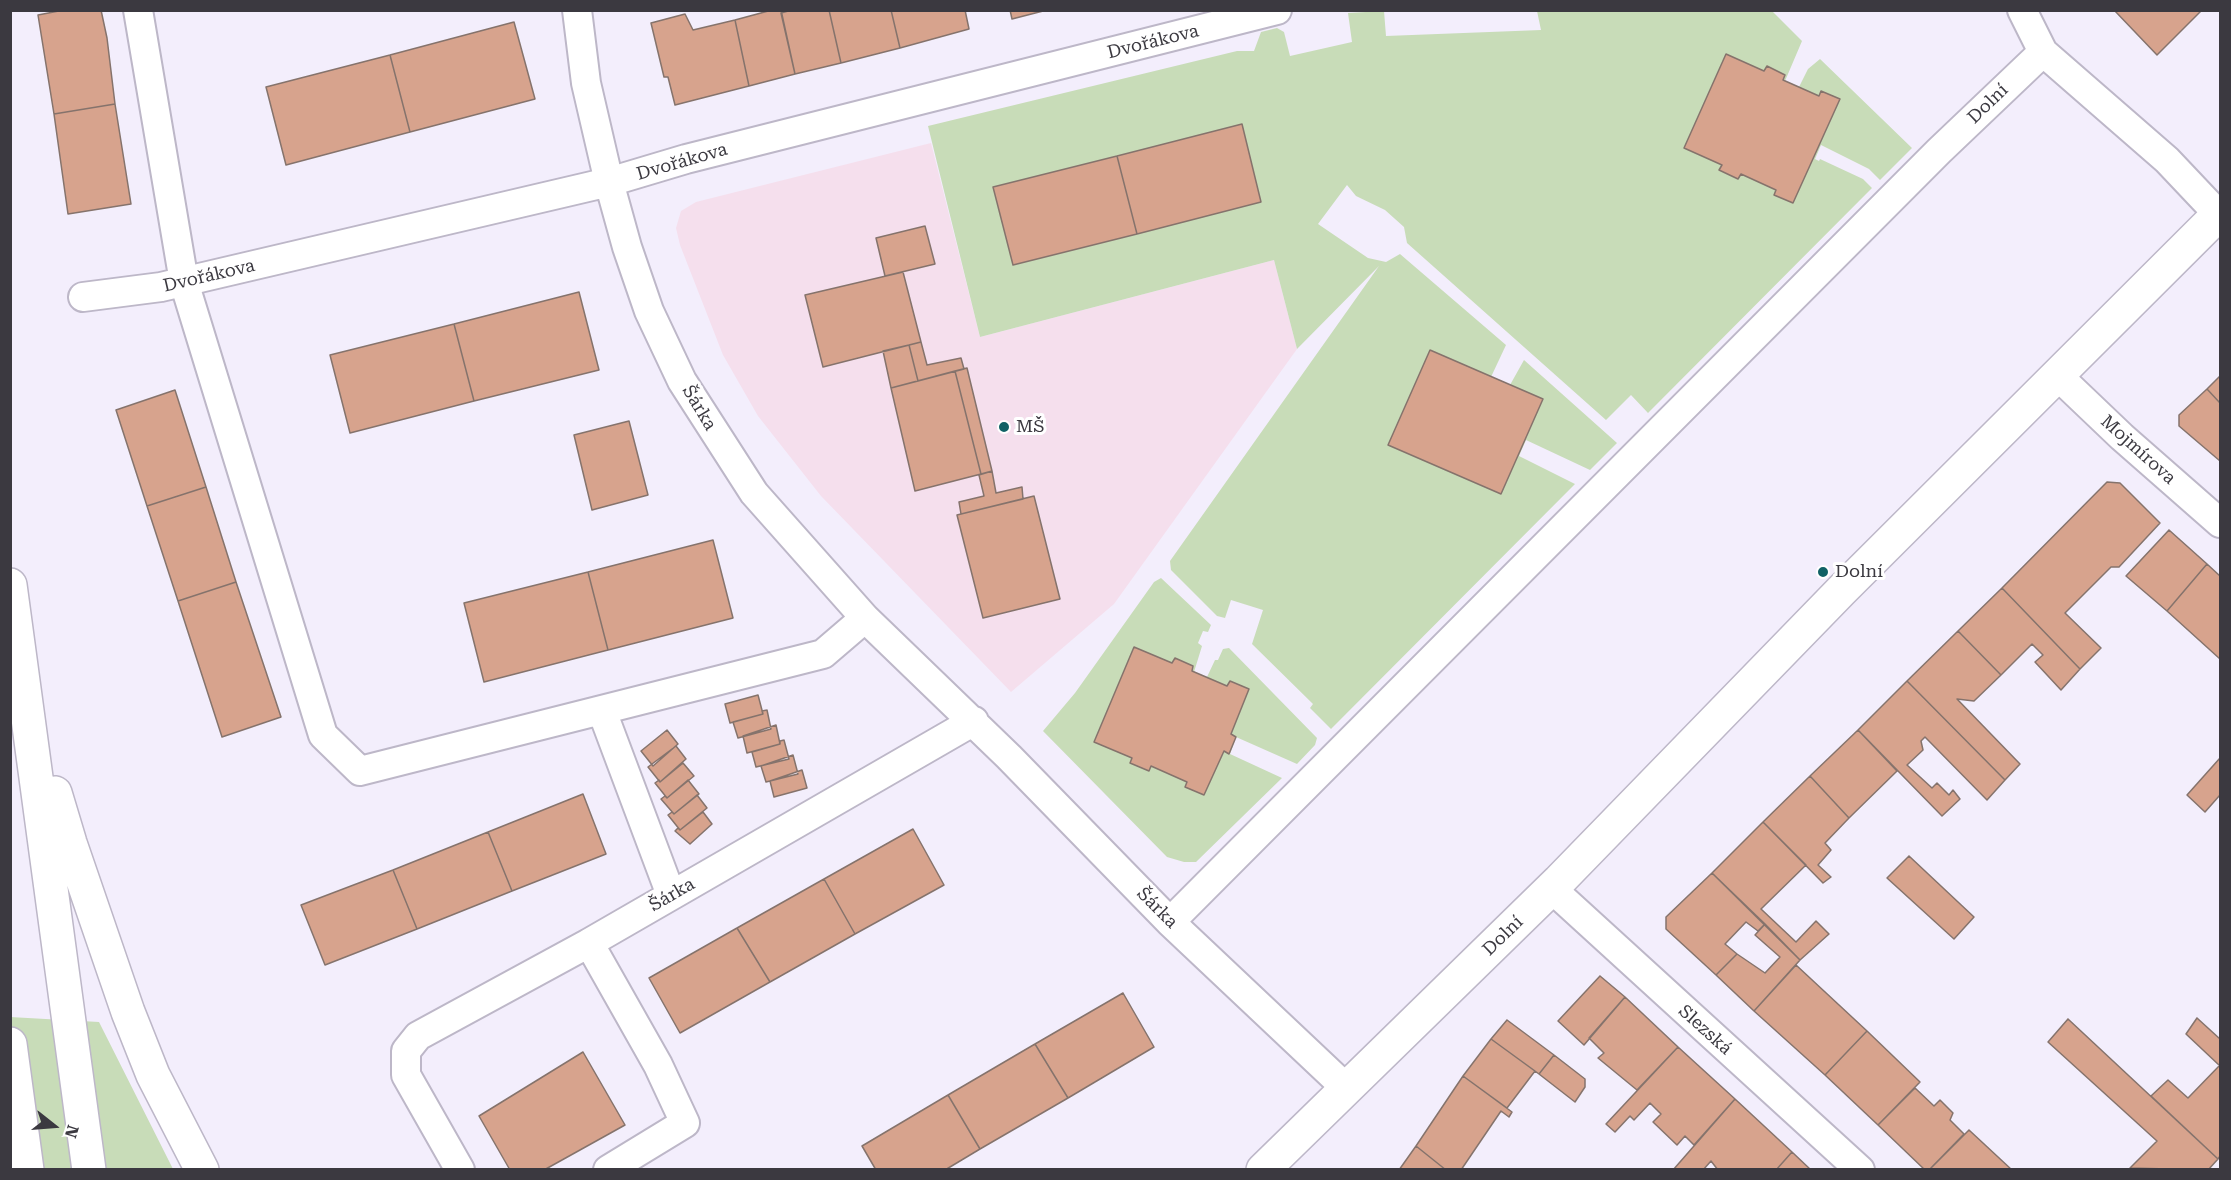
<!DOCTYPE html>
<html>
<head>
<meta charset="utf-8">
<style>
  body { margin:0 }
  #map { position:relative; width:2231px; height:1180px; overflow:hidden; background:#f3eefc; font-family:"Roboto Serif",serif }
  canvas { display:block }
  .frame { position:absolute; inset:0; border:12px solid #3b3940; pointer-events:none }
  .north { position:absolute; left:24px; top:1096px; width:60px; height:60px; -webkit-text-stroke:4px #fff; paint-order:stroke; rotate:107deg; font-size:16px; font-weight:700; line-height:24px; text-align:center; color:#3b3940 }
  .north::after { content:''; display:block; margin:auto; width:21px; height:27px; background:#3b3940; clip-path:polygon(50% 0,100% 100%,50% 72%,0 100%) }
</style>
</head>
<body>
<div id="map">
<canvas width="2231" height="1180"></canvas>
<div class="frame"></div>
<div class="north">N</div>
</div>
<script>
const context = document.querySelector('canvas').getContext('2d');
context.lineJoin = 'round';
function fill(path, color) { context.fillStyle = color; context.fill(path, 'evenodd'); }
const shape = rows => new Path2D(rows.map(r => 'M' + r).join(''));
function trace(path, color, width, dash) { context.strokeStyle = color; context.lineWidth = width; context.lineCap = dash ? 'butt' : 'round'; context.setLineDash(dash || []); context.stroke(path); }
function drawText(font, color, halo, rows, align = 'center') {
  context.font = font + ' "Roboto Serif",serif'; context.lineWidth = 6; context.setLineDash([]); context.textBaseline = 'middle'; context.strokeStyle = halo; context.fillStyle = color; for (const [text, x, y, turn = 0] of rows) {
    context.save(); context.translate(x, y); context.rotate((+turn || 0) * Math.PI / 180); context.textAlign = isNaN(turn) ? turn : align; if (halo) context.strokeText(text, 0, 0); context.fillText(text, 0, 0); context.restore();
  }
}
fill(shape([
  [931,143,980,337,1274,260,1297,349,1114,604,1011,692,821,496,758,416,723,355,680,245,676,228,681,211,696,202]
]), '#f5dfed');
fill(shape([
  [1771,10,1802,41,1785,81,1799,87,1808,69,1820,59,1912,148,1880,180,1869,169,1821,145,1815,159,1819,161,1820,159,1863,179,1872,188,1648,413,1631,395,1606,420,1407,243,1404,227,1385,210,1356,196,1347,185,1318,224,1368,258,1386,262,1400,254,1506,345,1491,377,1510,385,1524,360,1617,443,1590,470,1526,440,1519,456,1575,484,1331,729,1310,708,1313,704,1252,644,1263,610,1231,600,1225,618,1217,616,1171,570,1170,561,1379,266,1297,349,1274,260,980,337,928,126,1237,51,1254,51,1261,32,1277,28,1284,32,1290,56,1352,42,1348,13,1384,11,1386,36,1541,30,1537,11],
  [1161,578,1211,625,1208,632,1203,631,1198,643,1202,646,1194,672,1207,677,1215,660,1218,660,1223,649,1229,648,1317,738,1315,745,1297,764,1236,737,1230,754,1282,778,1196,862,1184,862,1167,857,1043,731,1075,693,1154,582],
  [10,1017,99,1022,173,1169,11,1169]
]), '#c8dcb8');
const building = shape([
  [64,10,101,10,107,38,115,104,54,114,38,15,64,10],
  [772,10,781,10,795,74,749,86,735,20,772,10],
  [792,10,829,10,841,63,795,74,781,13,792,10],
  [829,10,891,10,900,48,841,63,829,10],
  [891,10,965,10,969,29,900,48,891,10],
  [1010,10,1047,10,1012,19,1010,10],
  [2114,10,2202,10,2157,55,2114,10],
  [685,14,693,30,735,20,749,86,675,105,668,77,664,77,651,23,685,14],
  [514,22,535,99,410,132,390,55,514,22],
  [1726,54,1764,71,1767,66,1785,75,1783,80,1819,96,1821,91,1840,99,1793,203,1774,195,1776,190,1741,174,1738,179,1719,170,1722,165,1684,148,1726,54],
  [390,55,410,132,286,165,266,87,390,55],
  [115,104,131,204,68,214,54,114,115,104],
  [1242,124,1261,202,1137,234,1117,156,1242,124],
  [1117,156,1137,234,1013,265,993,187,1117,156],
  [925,226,935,264,885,276,876,238,925,226],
  [903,272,921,342,823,367,805,295,903,272],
  [579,292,599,370,474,401,454,324,579,292],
  [454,324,474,401,350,433,330,355,454,324],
  [921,342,927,365,961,358,964,369,918,381,909,345,921,342],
  [909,345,918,381,891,388,883,351,909,345],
  [1430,350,1543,399,1501,494,1388,445,1430,350],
  [967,368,992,471,981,474,955,371,967,368],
  [955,371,981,474,915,491,891,388,955,371],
  [2220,376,2220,403,2207,389,2220,376],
  [2207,389,2220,403,2220,461,2179,426,2179,415,2207,389],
  [175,390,206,487,147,506,116,410,175,390],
  [629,421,648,495,592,510,574,435,629,421],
  [992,471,996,493,1022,487,1023,499,961,514,959,502,984,496,979,475,992,471],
  [2107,482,2120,483,2160,523,2119,567,2111,567,2065,613,2101,648,2080,669,2002,588,2107,482],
  [206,487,236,582,178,601,147,506,206,487],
  [1034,496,1060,599,983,618,957,515,1034,496],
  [2169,530,2207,564,2167,611,2126,576,2169,530],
  [713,540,733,618,608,650,588,572,713,540],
  [2207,564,2220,576,2220,659,2167,611,2207,564],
  [588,572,608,650,484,682,464,603,588,572],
  [236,582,281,717,222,737,178,601,236,582],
  [2002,588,2080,669,2061,690,2035,662,2043,655,2032,644,2001,675,1958,631,2002,588],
  [1958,631,2001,675,1974,701,1957,699,2020,764,2005,780,1907,681,1958,631],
  [1134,647,1172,663,1175,658,1193,666,1192,671,1227,686,1230,681,1249,689,1231,734,1236,737,1229,754,1224,751,1204,795,1185,787,1187,782,1151,766,1149,771,1130,763,1132,758,1094,742,1134,647],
  [1907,681,2005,780,1987,800,1925,737,1921,741,1923,750,1907,765,1932,788,1937,783,1949,795,1953,790,1960,799,1942,816,1858,730,1907,681],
  [758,695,763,714,730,723,725,704,758,695],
  [767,710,771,729,738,738,733,722,763,714,762,711,767,710],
  [776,725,780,744,747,753,743,736,776,725],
  [667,730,678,744,653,766,641,751,667,730],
  [1858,730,1897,771,1849,818,1810,776,1858,730],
  [784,740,789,759,756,767,752,752,780,744,780,741,784,740],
  [676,746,686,759,660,782,648,767,676,746],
  [793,755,798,774,766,782,761,766,793,755],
  [2220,758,2220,795,2205,812,2187,795,2220,758],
  [683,763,694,776,667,798,655,783,659,780,660,782,683,763],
  [802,770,807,788,774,797,770,781,802,770],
  [1810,776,1849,818,1825,843,1831,850,1818,865,1831,877,1823,883,1763,822,1810,776],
  [688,780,699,794,674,814,661,799,665,796,667,798,688,780],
  [583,794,606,854,512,891,488,832,583,794],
  [697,795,707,808,680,830,668,815,672,812,674,814,697,795],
  [703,812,712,824,690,844,675,831,678,828,680,830,703,812],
  [1763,822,1806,865,1761,909,1796,942,1816,921,1829,934,1800,960,1712,873,1763,822],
  [913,829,944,885,855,934,824,879,913,829],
  [488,832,512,891,417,929,393,870,488,832],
  [1909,856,1974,917,1954,939,1887,878,1909,856],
  [393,870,417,929,325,965,301,905,393,870],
  [1712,873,1765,924,1758,931,1746,922,1725,944,1737,954,1716,975,1666,929,1666,917,1712,873],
  [824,879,855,934,770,982,737,928,824,879],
  [1765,924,1800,960,1754,1011,1716,975,1737,954,1765,973,1780,957,1755,935,1765,924],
  [737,928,770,982,680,1033,649,978,737,928],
  [1796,965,1867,1031,1825,1075,1754,1011,1796,965],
  [1600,976,1625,997,1584,1045,1558,1021,1600,976],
  [1123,993,1154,1047,1068,1098,1035,1044,1123,993],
  [1625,997,1678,1047,1637,1090,1598,1058,1604,1053,1589,1038,1625,997],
  [2197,1018,2220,1039,2220,1066,2186,1034,2197,1018],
  [2068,1019,2218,1159,2208,1170,2130,1168,2157,1141,2048,1042,2068,1019],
  [1507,1020,1554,1055,1539,1074,1491,1039,1507,1020],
  [1867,1031,1920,1082,1878,1125,1825,1075,1867,1031],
  [1491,1039,1535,1071,1507,1108,1463,1076,1491,1039],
  [1035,1044,1068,1098,980,1149,948,1095,1035,1044],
  [1678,1047,1735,1099,1694,1145,1685,1136,1677,1145,1653,1122,1661,1114,1650,1103,1634,1120,1630,1116,1615,1132,1606,1124,1678,1047],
  [583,1052,625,1125,544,1170,510,1170,479,1116,583,1052],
  [1554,1055,1585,1079,1585,1087,1575,1102,1539,1074,1554,1055],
  [2220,1065,2220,1156,2218,1159,2151,1096,2168,1080,2188,1098,2220,1065],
  [1463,1076,1512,1112,1509,1117,1501,1111,1461,1170,1446,1170,1416,1146,1463,1076],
  [1915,1088,1934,1106,1940,1100,1953,1113,1950,1120,1964,1134,1929,1170,1925,1170,1878,1125,1915,1088],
  [948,1095,980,1149,945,1170,876,1170,862,1146,948,1095],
  [1735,1099,1792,1152,1776,1170,1718,1170,1711,1161,1703,1170,1673,1170,1735,1099],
  [1969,1130,2012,1170,1929,1170,1969,1130],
  [1416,1146,1446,1170,1399,1170,1416,1146],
  [1792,1152,1811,1170,1776,1170,1792,1152]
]);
fill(building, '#d7a38d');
trace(building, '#85736c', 1.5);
const street = shape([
  [138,10,184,282,323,735,360,771,823,654,865,618],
  [577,10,586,83,609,182,627,247,649,311,682,381,754,493,865,618,1009,757,1170,922,1346,1088],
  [2022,10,2043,52,2167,160,2219,215],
  [83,297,161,287,609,182,686,159,1277,10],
  [2057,375,2122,437,2220,523],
  [602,711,671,895],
  [1552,889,1860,1170],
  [1170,922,1939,151,2043,52],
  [589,943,974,721],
  [460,1170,406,1075,406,1051,418,1036,589,943,658,1065,685,1123,608,1170]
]);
const secondary = shape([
  [1263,1170,1559,881,1841,591,2220,213]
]);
const highway = shape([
  [10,585,89,1170],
  [55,793,70,843,128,1012,153,1075,202,1170],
  [10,1044,27,1170]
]);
trace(street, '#bdb7c8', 32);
trace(secondary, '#bdb7c8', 36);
trace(highway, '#bdb7c8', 36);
trace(street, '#fff', 28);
trace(secondary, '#fff', 33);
trace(highway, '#fff', 33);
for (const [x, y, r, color] of [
  [1004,427,6,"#106165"],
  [1823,572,6,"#106165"]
]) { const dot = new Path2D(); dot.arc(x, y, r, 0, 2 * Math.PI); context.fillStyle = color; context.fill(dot); trace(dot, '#fff', 2); }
drawText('18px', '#3b3940', '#fff', [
  ["Dvořákova",1153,42,-14],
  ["Dolní",1988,104,-44],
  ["Dvořákova",682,162,-16],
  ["Dvořákova",209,276,-13],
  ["Šárka",699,408,59],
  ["Mojmírova",2138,450,42],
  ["Šárka",672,895,-30],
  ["Šárka",1157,908,45],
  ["Dolní",1503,936,-44],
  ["Slezská",1705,1030,42]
]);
drawText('18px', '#3b3940', '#fff', [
  ["MŠ",1016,427],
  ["Dolní",1835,572]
], 'left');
</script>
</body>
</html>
